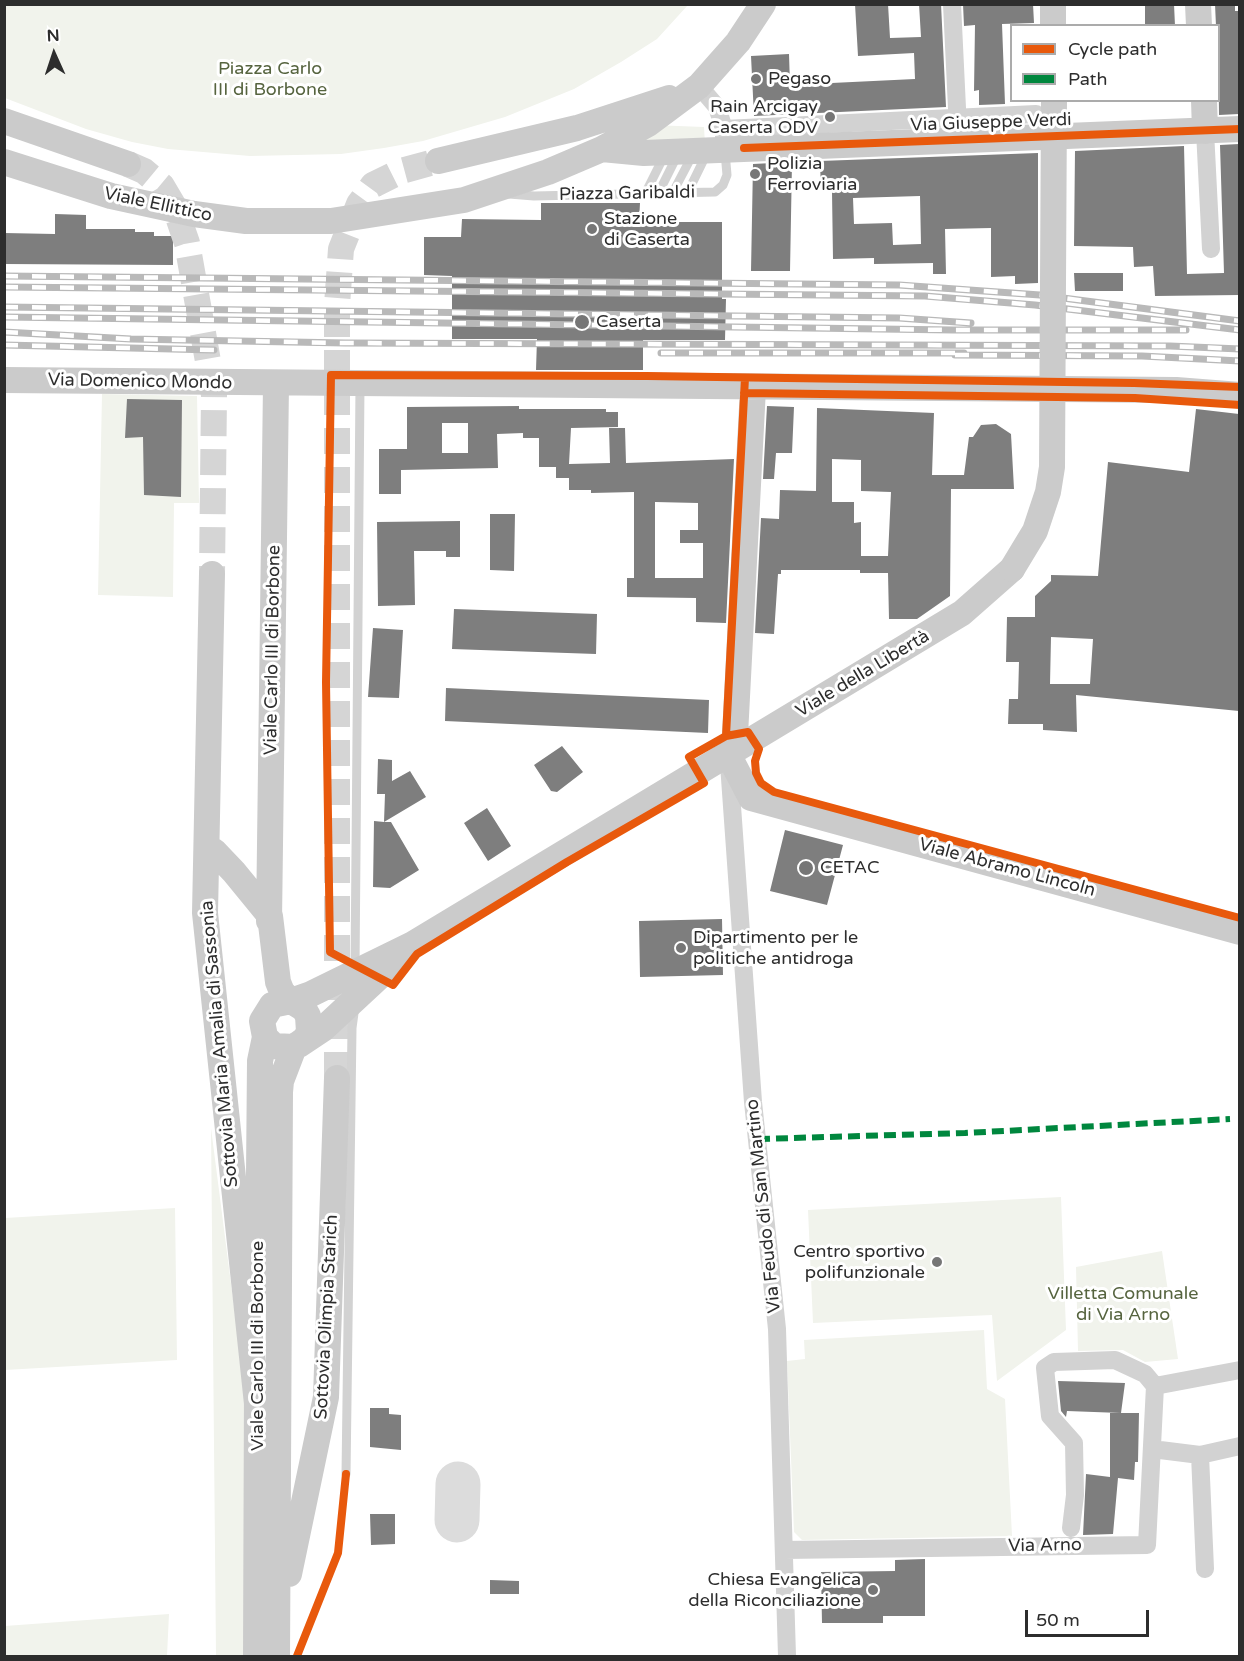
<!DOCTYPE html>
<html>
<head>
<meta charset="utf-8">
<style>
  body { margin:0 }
  #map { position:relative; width:1244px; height:1661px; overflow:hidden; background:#fff; font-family:"Varela Round",sans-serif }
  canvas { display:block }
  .frame { position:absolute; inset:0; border:6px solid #2d2d2d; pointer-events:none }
  .legend { position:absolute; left:1010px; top:24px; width:210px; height:78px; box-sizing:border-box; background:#fff; border:2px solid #ababab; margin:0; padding:8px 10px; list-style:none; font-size:18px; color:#2d2d2d }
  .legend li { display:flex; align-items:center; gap:12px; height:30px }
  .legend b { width:30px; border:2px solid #ababab }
  .north { position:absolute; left:24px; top:24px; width:60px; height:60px; -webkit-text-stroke:4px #fff; paint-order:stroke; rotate:357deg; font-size:16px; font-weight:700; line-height:24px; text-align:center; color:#2d2d2d }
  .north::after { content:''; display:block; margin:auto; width:21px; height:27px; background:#2d2d2d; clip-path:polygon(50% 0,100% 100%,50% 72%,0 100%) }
  .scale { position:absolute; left:1025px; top:1610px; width:124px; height:27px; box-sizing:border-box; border:3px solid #2d2d2d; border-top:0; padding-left:8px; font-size:18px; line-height:21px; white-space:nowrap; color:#2d2d2d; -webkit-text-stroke:4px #fff; paint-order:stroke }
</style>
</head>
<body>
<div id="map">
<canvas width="1244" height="1661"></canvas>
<div class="frame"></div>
<ul class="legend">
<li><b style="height:8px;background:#e8590c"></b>Cycle path</li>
<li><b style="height:8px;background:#00873e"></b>Path</li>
</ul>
<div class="north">N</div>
<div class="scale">50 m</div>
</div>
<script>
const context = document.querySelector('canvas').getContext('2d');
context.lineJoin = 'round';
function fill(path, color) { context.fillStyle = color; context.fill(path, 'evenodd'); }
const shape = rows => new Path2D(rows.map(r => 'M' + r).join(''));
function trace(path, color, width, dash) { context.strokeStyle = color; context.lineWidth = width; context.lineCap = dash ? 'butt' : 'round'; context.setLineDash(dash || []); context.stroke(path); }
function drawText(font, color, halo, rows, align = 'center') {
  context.font = font + ' "Varela Round",sans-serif'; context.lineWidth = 6; context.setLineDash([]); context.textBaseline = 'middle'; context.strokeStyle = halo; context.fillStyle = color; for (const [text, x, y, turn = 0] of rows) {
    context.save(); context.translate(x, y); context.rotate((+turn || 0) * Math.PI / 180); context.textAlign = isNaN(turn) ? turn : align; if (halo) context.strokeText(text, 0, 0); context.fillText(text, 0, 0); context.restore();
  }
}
fill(shape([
  [5,4,688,4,688,5,657,39,621,62,574,89,505,117,423,141,384,148,341,154,250,156,168,149,132,142,86,129,5,98],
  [652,125,704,127,705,144,644,141],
  [102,394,197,396,199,503,174,503,173,597,98,595],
  [211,1128,244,1385,246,1656,216,1656],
  [1061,1197,1066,1330,997,1381,992,1315,813,1323,808,1210],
  [175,1208,177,1360,5,1370,5,1218],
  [1162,1251,1178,1359,1145,1362,1123,1350,1078,1351,1076,1267],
  [984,1330,987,1389,1005,1399,1012,1536,802,1540,794,1532,787,1361,805,1359,804,1340],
  [169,1614,167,1656,5,1656,5,1626]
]), '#f1f3ec');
trace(shape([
  [457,1520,458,1484]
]), '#dcdcdc', 45);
fill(shape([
  [855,4,888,4,890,38,921,37,919,4,941,4,946,107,754,116,751,56,789,54,790,85,915,79,914,53,858,56],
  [963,4,1033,4,1034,23,1002,24,1005,104,979,105,979,90,974,91,975,25,964,26],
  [1145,4,1174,4,1175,26,1145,26],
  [1215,4,1235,4,1235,11,1239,11,1239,114,1219,115,1218,26,1216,26],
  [1239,144,1239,295,1155,296,1153,266,1134,267,1133,247,1074,246,1075,151,1184,146,1187,274,1224,273,1220,145],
  [1038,153,1038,283,1015,284,1015,276,991,277,991,228,945,229,946,274,933,274,933,263,874,264,874,258,833,259,832,192,821,192,820,161],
  [920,196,921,244,893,245,892,223,854,224,853,198],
  [792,162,790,271,751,271,753,164],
  [541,203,640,203,639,222,722,222,722,299,726,299,725,340,643,340,643,370,536,370,537,339,452,339,452,276,424,275,424,237,461,237,462,219,541,220],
  [55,214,86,215,86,229,135,229,135,232,154,232,154,236,173,236,173,265,4,264,4,233,55,234],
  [1074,273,1123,273,1123,291,1075,291],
  [127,399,182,400,181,497,144,495,143,437,125,438],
  [519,406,519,409,606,409,606,412,618,412,618,427,571,428,569,464,610,463,609,428,625,428,626,463,734,459,726,623,696,622,696,598,627,597,627,578,634,578,634,492,591,493,591,490,569,490,569,478,556,478,556,467,539,467,539,438,523,438,523,433,497,434,498,468,401,470,401,494,379,494,379,449,407,449,407,407],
  [442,423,468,423,468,453,442,453],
  [655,502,698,503,698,530,680,530,680,543,703,543,703,578,655,578],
  [767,406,794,407,792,453,776,453,774,479,763,479],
  [817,408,934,413,932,475,964,475,969,437,973,437,981,425,996,424,1011,434,1014,489,951,489,950,596,917,619,889,619,888,573,860,573,860,570,781,570,781,574,778,574,774,634,755,633,761,518,779,519,780,490,816,491],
  [832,459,861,460,861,491,891,492,888,556,861,556,861,522,854,523,854,502,832,502],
  [1196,409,1239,414,1239,711,1076,695,1077,732,1043,730,1043,724,1008,724,1009,699,1018,699,1019,662,1006,662,1007,617,1035,617,1035,596,1051,581,1051,575,1098,576,1108,462,1189,472],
  [1051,637,1093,639,1090,684,1050,684],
  [490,514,515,514,514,571,490,570],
  [460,521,460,557,446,557,446,551,414,551,415,605,378,606,377,522],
  [454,609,597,614,596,654,452,649],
  [373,628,403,630,399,698,368,697],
  [446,688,709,700,708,733,445,721],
  [562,746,583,772,557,792,551,791,534,765],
  [378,759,392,760,392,781,410,771,426,797,384,822,391,822,419,870,390,888,373,887,374,821,384,822,385,794,377,794],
  [487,808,511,846,488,861,464,823],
  [785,830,843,845,827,905,770,891],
  [722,919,723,975,640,977,639,921],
  [1058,1381,1125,1383,1121,1413,1067,1411,1066,1417,1061,1411],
  [370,1408,389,1408,389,1414,401,1415,401,1450,370,1447],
  [1110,1413,1139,1413,1138,1462,1135,1462,1134,1480,1118,1478,1113,1534,1083,1535,1086,1474,1110,1477],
  [370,1514,395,1514,395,1544,371,1545],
  [925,1559,925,1616,883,1616,883,1623,822,1623,821,1572,895,1571,895,1560],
  [490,1580,519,1581,519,1594,490,1594]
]), '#7e7e7e');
trace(shape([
  [128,164,144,171,162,186,175,208,187,243,214,395,212,574],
  [337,1078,337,305,341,249,359,204,373,185,401,171,438,161]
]), '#d5d5d5', 26, [26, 13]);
trace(shape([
  [509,194,534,196,715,192,723,185,727,175,725,152],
  [645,194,664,156],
  [658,194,677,156],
  [672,194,693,154],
  [687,194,707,153],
  [355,968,360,385],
  [346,1474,352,1028,355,1006]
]), '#d2d2d2', 9);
trace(shape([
  [952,4,958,129],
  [699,86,717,107,724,129,724,141],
  [724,129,1036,114],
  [1205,131,1211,249],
  [729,764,753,1102,777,1329,787,1656],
  [1152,1449,1200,1455,1205,1569],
  [1200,1455,1240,1446],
  [1071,1528,1075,1495,1074,1443,1050,1416,1045,1368,1054,1362,1115,1360,1145,1374,1155,1386],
  [784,1550,1147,1545,1155,1386,1240,1370]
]), '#d2d2d2', 18);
trace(shape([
  [1053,4,1053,26],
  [1198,4,1199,26],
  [1204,100,1205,131],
  [4,121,128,164],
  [602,149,644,153,1240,129],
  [438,161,577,128,669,98],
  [4,162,111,196,194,214,246,221,331,221,464,200,548,172,602,149,648,124,699,86,738,42,763,4],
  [4,380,1176,390,1240,395],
  [212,574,205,913,257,1404],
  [729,756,751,798,1240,932],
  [729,756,735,735,753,388],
  [207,850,214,851,234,872,270,916,278,982,282,992,291,1001,304,1009,308,1016,309,1032,305,1039,294,1047,274,1046,265,1037,262,1021,272,1005,291,1001,311,994,413,944,962,613,1012,569],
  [269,921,276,384],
  [299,1045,323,1029,393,964],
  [258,1288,260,1061,265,1037],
  [289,1574,326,1397,337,1078],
  [256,1656,257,1387],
  [277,1656,280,1092,281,1081,294,1047]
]), '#cbcbcb', 26);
const rail = shape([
  [4,276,899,285,1040,295,1240,321],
  [4,287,925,296,1035,305,1240,330],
  [4,307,899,318,971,323],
  [4,317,953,330,1186,330],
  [4,332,131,339,345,343,1170,346,1240,349],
  [4,345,214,350],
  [661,353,964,353],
  [955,355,1142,356,1240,361]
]);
trace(rail, '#b9b9b9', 7);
trace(rail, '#fff', 4.5, [14]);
trace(shape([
  [1012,569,1035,531,1048,492,1052,467,1054,100]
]), '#cbcbcb', 26);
trace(shape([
  [758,1139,965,1133,1230,1119]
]), '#00873e', 6, [12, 6]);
trace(shape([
  [744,148,1240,129],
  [745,378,726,736,689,757,704,783,567,862,417,954,393,985,330,952,326,682,331,375,647,376,1134,383,1240,387],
  [744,393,1135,398,1240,405],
  [726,736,748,732,759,749,755,761,756,773,761,783,774,792,1240,918],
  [297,1656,338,1553,346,1474]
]), '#e8590c', 8);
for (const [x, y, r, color] of [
  [756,79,6,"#767676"],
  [830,117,6,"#767676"],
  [755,174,6,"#767676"],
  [592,229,6,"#767676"],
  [582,322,8,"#767676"],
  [806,868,8,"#767676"],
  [681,948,6,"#767676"],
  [937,1262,6,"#767676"],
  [873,1590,6,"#767676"]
]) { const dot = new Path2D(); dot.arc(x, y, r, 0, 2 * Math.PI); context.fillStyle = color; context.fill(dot); trace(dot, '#fff', 2); }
drawText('18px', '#56643f', '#fff', [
  ["Piazza Carlo",270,69],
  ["III di Borbone",270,90],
  ["Villetta Comunale",1123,1294],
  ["di Via Arno",1123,1315]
]);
drawText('18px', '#2d2d2d', '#fff', [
  ["Pegaso",768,79],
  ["Rain Arcigay",818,107,"right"],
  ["Caserta ODV",818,128,"right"],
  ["Polizia",767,164],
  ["Ferroviaria",767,185],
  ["Stazione",604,219],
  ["di Caserta",604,240],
  ["Caserta",596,322],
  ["CETAC",820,868],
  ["Dipartimento per le",693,938],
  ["politiche antidroga",693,959],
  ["Centro sportivo",925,1252,"right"],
  ["polifunzionale",925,1273,"right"],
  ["Chiesa Evangelica",861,1580,"right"],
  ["della Riconciliazione",861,1601,"right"]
], 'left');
drawText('18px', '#2d2d2d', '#fff', [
  ["Via Giuseppe Verdi",991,123,-2],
  ["Piazza Garibaldi",627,194,-1],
  ["Viale Ellittico",158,205,12],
  ["Via Domenico Mondo",140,382,1],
  ["Viale Carlo III di Borbone",273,650,-89],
  ["Viale della Libertà",863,674,-31],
  ["Viale Abramo Lincoln",1007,868,15],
  ["Sottovia Maria Amalia di Sassonia",220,1044,-95],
  ["Via Feudo di San Martino",764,1206,-96],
  ["Sottovia Olimpia Starich",327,1317,-87],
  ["Viale Carlo III di Borbone",258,1346,-90],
  ["Via Arno",1045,1546,-1]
]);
</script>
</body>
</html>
